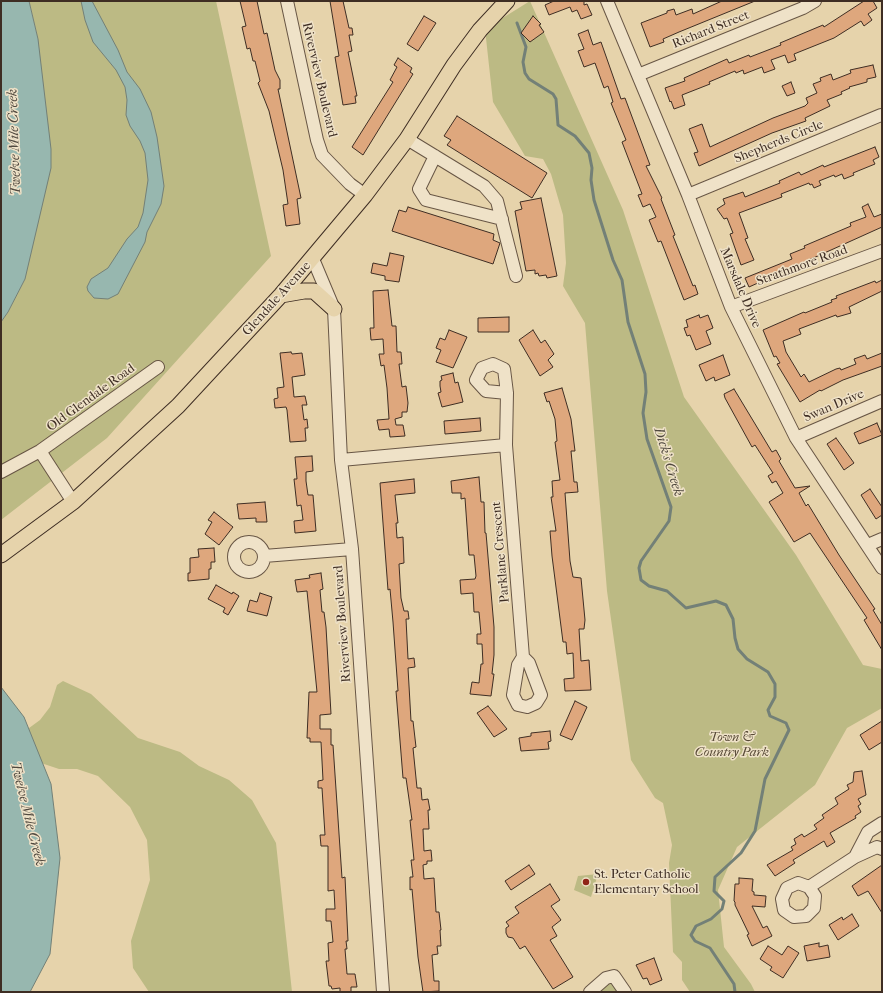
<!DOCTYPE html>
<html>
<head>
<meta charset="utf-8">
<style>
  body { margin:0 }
  #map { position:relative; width:883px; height:993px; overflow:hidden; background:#e6d3ab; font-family:"IM FELL French Canon",serif }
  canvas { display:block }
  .frame { position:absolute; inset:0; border:2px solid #3e2d23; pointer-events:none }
</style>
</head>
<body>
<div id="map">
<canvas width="883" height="993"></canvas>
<div class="frame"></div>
</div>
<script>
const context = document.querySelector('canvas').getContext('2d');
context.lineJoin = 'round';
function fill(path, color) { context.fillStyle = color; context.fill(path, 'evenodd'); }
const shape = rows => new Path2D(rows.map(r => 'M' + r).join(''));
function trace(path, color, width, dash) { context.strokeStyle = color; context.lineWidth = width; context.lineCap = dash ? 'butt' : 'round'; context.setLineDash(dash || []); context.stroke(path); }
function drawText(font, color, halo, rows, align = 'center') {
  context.font = font + ' "IM FELL French Canon",serif'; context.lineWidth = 3; context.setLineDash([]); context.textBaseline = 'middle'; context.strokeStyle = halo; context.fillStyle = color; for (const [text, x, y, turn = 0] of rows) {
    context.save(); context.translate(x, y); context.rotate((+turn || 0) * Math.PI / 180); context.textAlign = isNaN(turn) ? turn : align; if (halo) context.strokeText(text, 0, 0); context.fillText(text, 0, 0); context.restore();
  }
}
fill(shape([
  [29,1,216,1,271,256,107,438,1,520,1,322,8,312,25,279,38,39],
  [530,1,623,210,684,397,796,555,863,665,882,669,882,708,847,728,815,785,737,847,718,890,724,947,751,984,755,992,690,992,682,980,682,962,673,952,669,863,672,845,663,803,655,798,631,760,607,591,585,323,563,286,566,263,563,215,551,174,543,159,525,156,493,102,485,29],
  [63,681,91,694,138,738,180,752,199,766,229,780,252,800,276,843,292,992,149,992,133,968,131,941,150,880,147,840,130,807,98,776,77,769,59,769,35,761,25,731,40,720,50,707,57,685],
  [598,874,591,897,574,890,578,876],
  [609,982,616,986,619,992,596,992]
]), '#bcba84');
const water = shape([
  [1,1,29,1,38,39,51,149,51,168,25,279,8,312,1,322,1,1],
  [81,1,92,1,118,50,127,72,140,89,151,112,157,137,164,186,161,204,147,232,145,242,118,294,108,299,94,298,88,291,87,287,91,279,108,268,127,239,138,227,143,213,148,180,145,153,140,141,130,126,126,115,127,100,125,87,116,70,93,42,85,20,81,1],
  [1,687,24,717,51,784,60,858,50,954,30,992,1,992,1,687]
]);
fill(water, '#97b7af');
trace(water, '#738077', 1);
trace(shape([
  [517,23,526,47,523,62,525,73,529,79,553,94,556,99,558,125,575,136,589,153,592,168,591,180,594,200,613,260,622,280,628,322,645,374,646,392,643,413,647,439,671,507,669,521,641,561,639,568,641,580,649,586,667,591,686,608,716,601,726,605,733,619,735,638,738,649,747,659,768,672,775,684,775,697,768,710,770,716,786,723,789,730,765,779,755,831,741,853,715,877,714,891,724,901,722,909,711,919,696,926,691,935,695,941,710,948,734,984,735,992]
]), '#738077', 3);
const building = shape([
  [240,1,257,1,264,34,267,33,275,70,280,80,280,89,278,89,301,198,297,199,300,224,286,226,283,205,288,204,283,170,269,111,258,83,260,81,255,61,253,61,250,48,247,49,242,27,246,26,240,1],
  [330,1,343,1,349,28,352,28,353,35,349,35,352,51,348,52,357,96,355,96,356,103,343,105,335,57,339,56,330,1],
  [554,1,584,1,584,5,587,4,592,15,581,19,577,10,572,12,570,7,549,15,545,5,554,1],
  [722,1,755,1,679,32,663,39,664,42,650,47,641,23,667,13,667,11,674,9,676,15,692,9,693,14,722,1],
  [864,1,873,1,877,8,868,14,872,20,864,26,861,21,834,38,794,54,796,60,788,63,785,55,771,60,775,69,764,73,762,67,744,74,743,70,736,73,735,71,709,82,710,84,682,95,685,105,674,109,671,101,670,102,665,88,685,81,684,78,727,59,729,63,749,55,750,57,781,45,780,43,823,25,824,27,864,1],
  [424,16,436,23,418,51,407,44,424,16],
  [533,16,541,24,539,25,544,32,530,42,521,33,533,16],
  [588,30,593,45,601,42,621,99,625,98,650,165,646,166,662,198,661,199,675,235,673,236,693,286,695,285,698,294,684,300,661,241,658,242,649,220,656,217,650,204,643,207,638,195,642,194,622,142,626,140,611,103,613,102,608,86,604,88,595,63,584,67,578,51,584,49,578,34,588,30],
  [398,58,412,68,410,72,413,74,363,155,352,147,393,82,390,80,397,67,394,65,398,58],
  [873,65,876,77,867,79,867,82,849,87,850,88,841,92,842,94,827,100,830,106,805,118,806,121,772,133,699,166,694,153,698,152,689,129,702,124,710,147,773,118,805,106,808,103,806,98,817,93,813,84,821,81,820,78,831,74,833,80,851,73,850,70,873,65],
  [791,82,795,93,787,96,782,86,791,82],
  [457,116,547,173,532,198,447,145,451,140,444,136,457,116],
  [875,147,879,157,873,160,875,164,853,173,854,175,844,179,842,174,835,177,834,175,819,181,821,185,814,188,812,184,810,185,809,183,781,194,782,197,739,213,748,238,745,239,754,260,741,265,730,234,733,233,727,218,724,219,717,209,725,204,723,199,743,192,745,197,780,183,779,181,799,172,801,175,823,165,824,167,875,147],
  [541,198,557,276,547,278,546,275,539,276,538,273,535,274,535,270,526,271,515,211,522,209,520,202,541,198],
  [868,204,874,217,882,214,882,227,749,287,745,278,792,259,790,254,805,248,804,246,851,226,850,223,866,217,862,207,868,204],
  [408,207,494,234,493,240,500,243,493,264,392,231,399,210,406,212,408,207],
  [390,253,404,256,399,282,385,280,385,276,371,273,373,263,387,266,390,253],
  [882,280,882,291,849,307,851,313,837,317,836,315,799,329,801,334,783,341,786,352,801,377,804,374,809,382,836,369,840,368,841,370,856,364,854,359,865,355,867,359,882,353,882,366,843,380,821,391,820,390,800,402,777,364,780,363,776,356,774,357,763,330,804,312,805,313,832,302,831,300,837,298,836,296,875,281,876,283,882,280],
  [388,290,392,326,396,326,397,352,401,352,402,364,399,364,402,387,406,386,408,403,407,412,402,412,402,417,395,419,396,425,403,425,405,436,390,437,389,429,379,430,377,420,389,419,387,388,384,365,381,366,379,354,384,354,383,339,371,340,370,328,374,328,373,291,388,290],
  [699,315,700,318,708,315,713,328,706,331,711,344,696,350,690,335,687,336,684,328,688,327,686,320,699,315],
  [509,317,509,332,478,332,478,318,509,317],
  [449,330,467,337,453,368,436,362,441,350,436,348,440,338,445,340,449,330],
  [533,330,541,343,545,340,554,354,548,360,553,367,540,376,519,340,533,330],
  [291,352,292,354,302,353,305,375,292,377,294,397,305,396,307,405,302,405,304,420,307,419,308,428,305,428,306,441,290,442,287,410,286,407,275,408,274,399,278,398,277,388,284,387,280,353,291,352],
  [723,355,730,375,715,381,714,377,706,381,699,365,723,355],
  [453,373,455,383,458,382,463,402,442,407,438,393,441,392,440,386,440,381,442,380,441,376,453,373],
  [562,388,571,419,575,451,571,451,574,482,577,482,578,492,565,493,570,561,573,577,581,578,585,620,584,629,579,629,581,661,589,660,591,690,565,691,564,679,574,678,573,653,567,654,566,642,563,642,552,556,550,531,556,531,551,497,553,497,552,481,560,480,555,442,557,441,555,419,549,401,547,402,544,393,562,388],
  [734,389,772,452,776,450,781,459,779,461,795,488,810,486,799,493,806,506,808,504,839,555,875,609,873,610,882,625,882,650,864,620,867,618,810,533,794,542,769,502,783,493,776,481,772,483,768,476,773,473,755,445,752,447,725,398,724,394,734,389],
  [480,418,481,431,445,434,444,421,480,418],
  [877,423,882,435,859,444,854,433,877,423],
  [836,438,854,463,844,470,827,444,836,438],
  [312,456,313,471,306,472,306,481,308,495,313,495,316,531,295,533,294,521,303,520,301,505,297,506,294,479,297,479,295,457,312,456],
  [479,477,481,502,484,502,485,533,486,533,494,627,494,655,492,674,494,674,491,696,470,694,472,682,479,683,481,664,483,664,482,644,477,644,477,634,481,634,479,612,474,612,473,593,461,594,460,580,475,579,476,576,474,555,469,555,465,498,461,499,461,493,452,493,451,481,479,477],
  [414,479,415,493,395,495,398,523,396,523,397,538,403,537,404,563,399,564,401,598,404,611,408,611,409,619,406,619,408,659,414,658,415,667,408,668,411,721,413,721,416,747,413,748,417,788,421,788,422,800,428,799,430,810,428,810,429,829,423,829,424,851,431,850,432,861,427,861,427,864,423,865,424,879,434,878,436,912,439,912,441,930,440,930,441,946,437,946,438,954,432,955,434,981,439,981,439,991,423,992,418,957,412,889,410,890,410,877,413,877,411,860,414,860,410,820,412,820,406,778,403,778,396,691,398,691,393,622,390,589,388,590,380,483,414,479],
  [870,489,882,507,882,515,876,519,861,495,870,489],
  [265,502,267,522,256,522,256,518,239,519,237,504,265,502],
  [214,512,233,527,219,545,205,534,212,522,208,520,214,512],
  [214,548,215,562,211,562,211,569,209,569,209,579,188,581,188,573,190,573,190,558,199,557,198,549,214,548],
  [321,573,323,589,320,590,322,612,324,612,326,627,331,714,320,715,320,729,331,729,331,745,333,745,342,878,345,877,348,941,346,941,347,949,345,949,347,974,355,974,357,987,351,987,351,992,340,992,340,988,332,989,331,986,329,986,326,961,329,961,328,943,333,942,331,921,326,921,326,909,335,909,334,890,328,891,328,846,321,846,320,835,325,835,322,788,318,788,318,781,323,780,321,742,310,742,310,738,307,738,309,692,317,692,307,591,297,592,295,580,310,578,309,575,321,573],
  [216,585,232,594,233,592,239,596,228,615,223,612,225,608,208,599,216,585],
  [260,593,272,597,267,616,247,611,250,600,257,602,260,593],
  [575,701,587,707,572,740,560,735,575,701],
  [488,706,507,729,494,737,477,713,488,706],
  [882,721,882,742,869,750,860,735,882,721],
  [550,731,551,741,548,742,549,749,521,751,519,738,531,736,531,733,550,731],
  [862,771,866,795,858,799,861,804,858,806,861,812,855,816,856,818,830,833,835,842,827,847,824,841,793,860,795,863,775,876,767,865,793,850,791,847,796,844,794,839,802,834,804,837,817,829,814,825,824,818,822,815,838,804,835,798,849,789,847,785,853,782,854,772,862,771],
  [529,865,535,874,511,890,505,881,529,865],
  [882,865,882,913,868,891,858,896,852,886,882,865],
  [739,878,753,879,752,891,754,892,754,895,766,896,765,907,752,906,763,928,767,926,772,936,752,946,747,935,749,934,735,905,735,902,734,901,735,884,739,884,739,878],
  [550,884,560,900,551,906,561,920,552,927,557,936,550,940,573,977,553,989,525,946,520,949,513,938,508,937,506,933,506,928,509,926,506,922,519,913,515,907,550,884],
  [852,914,859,926,838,940,829,925,842,917,843,920,852,914],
  [819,943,819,947,828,945,830,957,807,961,804,946,819,943],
  [768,946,782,955,788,946,799,953,783,978,770,970,772,967,760,959,768,946],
  [654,958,662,980,650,985,647,978,643,979,636,965,654,958]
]);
fill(building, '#dea77d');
trace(building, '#3e2d23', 1);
const minor = shape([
  [287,1,317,140,322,155,350,184,365,195],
  [607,1,688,195,731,307,796,438,882,568],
  [638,75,803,8,815,1],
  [407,139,484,186,497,201,516,276],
  [435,156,419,189,426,200,502,219],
  [688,195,881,115],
  [313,259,334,309,341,460,352,549,383,992],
  [731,307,882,251],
  [507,393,486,391,476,380,482,368,493,364,504,369,507,393,506,445,523,657,518,665,513,695,518,705,527,707,536,703,541,695,529,663,523,657],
  [796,438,882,401],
  [40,451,73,502],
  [341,460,506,445],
  [1,472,40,451,158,367],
  '234 557a15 15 0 1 1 30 0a15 15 0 1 1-30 0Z',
  [868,545,882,539],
  [264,556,352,549],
  [855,857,868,832,882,823],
  [809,887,815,896,814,908,806,916,794,917,784,910,782,899,787,888,798,883,809,887,855,857,877,847,882,849],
  [590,992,606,978,614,976,625,992]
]);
const major = shape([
  [281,295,304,291,314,291,334,309],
  [1,555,73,502,178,406,281,295,365,195,407,139,454,65,480,30,507,1]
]);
trace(minor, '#685645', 14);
trace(major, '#3e2d23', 17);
trace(minor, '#efe2c8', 12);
trace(major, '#e6d3ab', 15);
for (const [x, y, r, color] of [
  [586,882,4,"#8f2418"]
]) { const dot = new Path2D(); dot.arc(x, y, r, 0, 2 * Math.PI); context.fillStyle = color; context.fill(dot); trace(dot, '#efe2c8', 1.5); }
drawText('13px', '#3e2d23', '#efe2c8', [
  ["Richard Street",711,30,-22],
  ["Riverview Boulevard",319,80,77],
  ["Shepherds Circle",779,142,-22],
  ["Strathmore Road",802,266,-20],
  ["Marsdale Drive",740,288,67],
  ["Glendale Avenue",277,299,-48],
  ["Old Glendale Road",91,398,-36],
  ["Swan Drive",834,406,-23],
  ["Parklane Crescent",501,552,-95],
  ["Riverview Boulevard",343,624,-94]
]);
drawText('italic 13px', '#574936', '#efe2c8', [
  ["Town &",732,738],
  ["Country Park",732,753]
]);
drawText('13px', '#3e2d23', '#efe2c8', [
  ["St. Peter Catholic",594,875],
  ["Elementary School",594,890]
], 'left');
drawText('italic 14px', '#50493f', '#efe2c8', [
  ["Twelve Mile Creek",15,142,-92],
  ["Dick's Creek",668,462,73],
  ["Twelve Mile Creek",27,814,76]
]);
</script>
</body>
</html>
